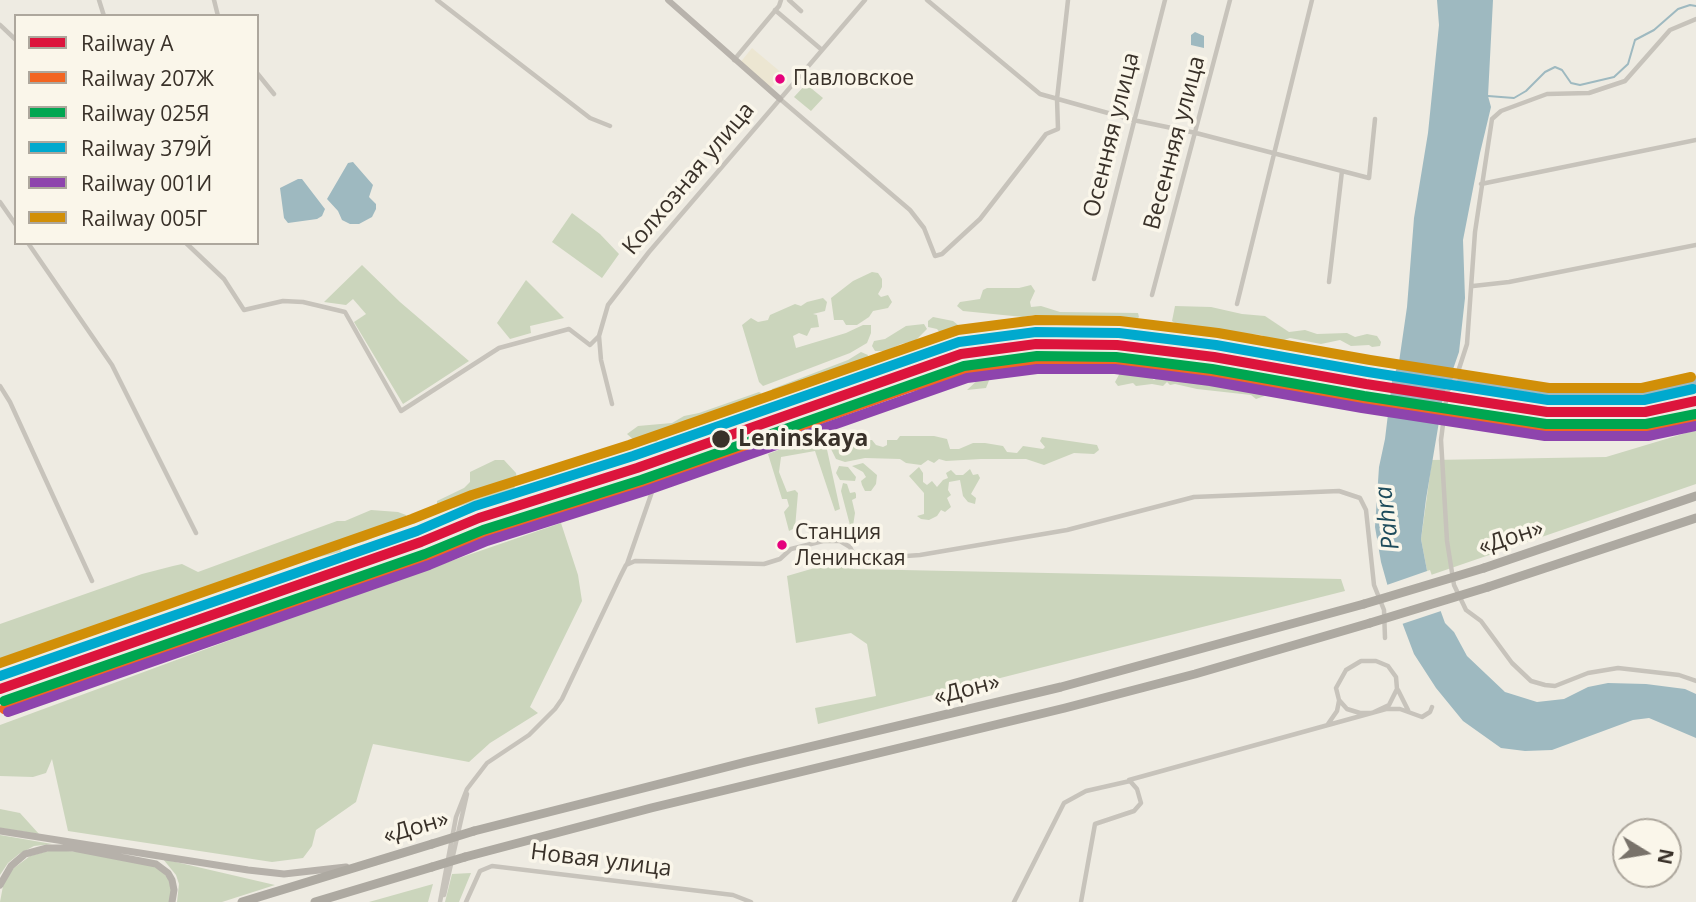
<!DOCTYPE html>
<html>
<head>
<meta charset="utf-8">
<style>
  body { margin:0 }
  #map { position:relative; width:1696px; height:902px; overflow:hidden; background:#eeebe2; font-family:"Open Sans",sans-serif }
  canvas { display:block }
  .legend { position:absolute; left:14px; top:14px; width:245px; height:231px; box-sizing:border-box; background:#faf6ea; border:2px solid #ada79d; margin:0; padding:9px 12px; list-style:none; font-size:21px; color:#393129 }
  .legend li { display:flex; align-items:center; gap:14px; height:35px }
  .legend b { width:35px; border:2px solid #ada79d }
  .north { position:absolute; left:1612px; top:818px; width:70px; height:70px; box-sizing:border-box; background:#faf6ea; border:2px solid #ada79d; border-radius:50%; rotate:101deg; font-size:19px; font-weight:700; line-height:28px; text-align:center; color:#393129 }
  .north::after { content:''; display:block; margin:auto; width:24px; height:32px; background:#78726a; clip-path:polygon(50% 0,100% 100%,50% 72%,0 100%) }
</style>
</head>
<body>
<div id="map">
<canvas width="1696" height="902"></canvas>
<ul class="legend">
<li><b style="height:9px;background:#dc143c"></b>Railway A</li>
<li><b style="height:9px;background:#f26522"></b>Railway 207Ж</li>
<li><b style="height:9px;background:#00a651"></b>Railway 025Я</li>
<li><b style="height:9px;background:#00a9ce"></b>Railway 379Й</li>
<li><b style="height:9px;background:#8e44ad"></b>Railway 001И</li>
<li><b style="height:9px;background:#d18f08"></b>Railway 005Г</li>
</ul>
<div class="north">N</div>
</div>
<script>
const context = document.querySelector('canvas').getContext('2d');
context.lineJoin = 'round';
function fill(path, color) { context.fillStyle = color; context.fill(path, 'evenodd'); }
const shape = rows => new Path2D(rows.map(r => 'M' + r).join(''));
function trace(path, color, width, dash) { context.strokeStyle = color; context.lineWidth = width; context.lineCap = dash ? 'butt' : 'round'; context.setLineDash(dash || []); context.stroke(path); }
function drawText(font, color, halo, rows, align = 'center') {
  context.font = font + ' "Open Sans",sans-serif'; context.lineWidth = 7; context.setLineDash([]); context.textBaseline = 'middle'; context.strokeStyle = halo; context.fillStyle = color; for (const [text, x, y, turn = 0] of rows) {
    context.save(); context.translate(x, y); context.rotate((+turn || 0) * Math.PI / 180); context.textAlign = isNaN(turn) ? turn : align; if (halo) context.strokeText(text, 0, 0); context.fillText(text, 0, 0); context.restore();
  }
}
fill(shape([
  [806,84,823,98,811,111,794,97],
  [572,213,600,234,619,254,602,278,552,242],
  [362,265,400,302,469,361,403,404,354,322,366,314,353,299,346,305,324,302],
  [872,272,878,273,882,279,882,287,878,294,881,297,888,295,892,302,888,308,873,311,869,317,857,325,846,325,843,320,834,320,831,298,853,281],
  [526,280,564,318,530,326,531,333,510,339,497,323],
  [1031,285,1035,291,1030,302,1031,307,1041,306,1060,312,1138,313,1139,317,1135,321,1087,323,1082,321,1054,321,1033,315,1023,317,963,311,957,306,960,302,980,299,983,290,987,288,1019,288],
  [823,298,827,302,825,311,813,314,817,315,819,327,811,328,807,336,799,333,793,336,796,348,846,333,863,325,871,325,871,333,867,343,850,353,763,386,759,382,742,325,751,318,758,322,768,320,770,315,795,304,801,306,807,302],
  [1175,306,1211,307,1242,314,1265,316,1289,332,1305,330,1317,334,1347,333,1355,337,1367,334,1377,336,1381,342,1380,346,1372,347,1369,345,1351,346,1340,340,1321,344,1290,338,1278,342,1261,335,1183,328,1172,321],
  [933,317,953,321,958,325,956,330,952,336,941,334,937,329,928,327,928,321],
  [924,324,927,329,915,341,901,344,886,351,875,351,872,346,874,341,885,339,906,326],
  [861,352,868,355,867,359,857,365,843,369,826,379,815,379,769,401,772,389,848,360],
  [1135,370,1144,373,1154,380,1163,375,1182,375,1252,386,1254,389,1263,389,1270,394,1256,399,1251,395,1197,389,1175,384,1170,385,1167,382,1163,386,1152,384,1136,386,1133,383,1118,386,1115,382,1121,371],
  [988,374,990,378,986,388,967,390,982,376],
  [759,392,761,393,760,396,747,404,735,407,730,414,687,430,663,436,656,442,635,441,627,434,638,426,672,423,684,416,699,413],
  [1696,430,1696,484,1428,576,1421,539,1432,460,1606,457],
  [900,436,934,436,947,439,950,449,959,449,973,443,985,443,1003,446,1007,452,1017,453,1023,446,1043,449,1045,447,1040,441,1042,437,1097,445,1099,450,1094,454,1074,453,1044,465,1026,459,981,459,946,461,939,459,934,463,928,460,921,465,906,463,900,459,865,458,845,462,836,459,831,449,831,444,836,440,872,440,876,445,883,447,887,445,887,440,897,440],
  [820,441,826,445,840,509,835,511,815,451,781,457,779,472,787,492,795,490,798,493,795,528,789,531,784,512,789,506,787,499,782,499,768,454,797,443],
  [495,460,504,460,516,473,517,481,514,489,454,508,437,510,437,501,464,488,470,482,470,472],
  [863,463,877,475,876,484,871,491,865,491,862,485,861,481,866,477,863,472,852,466],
  [839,466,848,467,856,477,855,481,840,480,836,473],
  [919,467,923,473,923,482,927,485,932,481,937,487,943,480,948,478,946,473,951,470,956,475,963,475,970,469,973,475,978,474,980,478,971,494,976,498,975,504,968,502,963,496,960,480,949,482,948,490,951,495,947,498,951,507,945,512,941,510,937,516,929,520,921,519,917,516,924,514,924,493,909,476],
  [843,483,847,484,850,493,855,492,856,494,856,498,852,500,855,513,853,526,851,529,841,491],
  [371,510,398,512,406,515,406,524,363,542,344,545,340,552,265,570,8,661,0,669,0,624,142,574,173,566,182,564,198,572,337,521,345,521],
  [561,523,578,575,582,601,530,707,538,713,490,743,469,762,373,744,356,802,316,830,312,846,303,858,272,862,68,831,52,759,46,773,33,777,0,776,0,725,358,593],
  [849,558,853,569,1341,579,1345,591,818,724,815,708,876,696,867,644,851,633,796,643,787,576],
  [0,809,20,813,39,834,0,828],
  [0,835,52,844,34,846,19,854,8,863,0,875],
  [52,850,82,852,146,863,160,869,168,878,172,892,169,902,0,902,3,886,10,871,30,856],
  [163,859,275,885,222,902,177,902,179,884,176,875],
  [471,873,459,902,445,902,452,874],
  [433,884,428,902,369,902]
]), '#cbd5bc');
fill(shape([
  [752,48,783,74,769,90,739,64]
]), '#ece6d2');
fill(shape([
  [1437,0,1493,0,1488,96,1491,107,1480,153,1463,240,1465,298,1459,352,1443,398,1426,499,1421,539,1428,576,1445,623,1454,632,1467,656,1505,692,1537,702,1564,699,1588,687,1608,683,1646,684,1685,689,1696,694,1696,738,1649,718,1633,720,1552,750,1525,751,1501,748,1463,721,1436,688,1414,654,1400,617,1393,605,1381,562,1375,527,1379,467,1385,439,1392,381,1399,362,1407,307,1414,218,1428,133,1439,25],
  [1195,32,1204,36,1204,48,1191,45,1191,35],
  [353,162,373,185,369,197,376,204,376,209,372,217,359,224,350,224,342,220,338,211,327,199,348,163],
  [298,179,302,179,325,209,322,216,317,219,288,223,284,218,280,188]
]), '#9eb9c0');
fill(shape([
  [1430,570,1444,610,1399,625,1390,606,1384,586]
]), '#eeebe2');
trace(shape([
  [1488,96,1514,98,1526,91,1545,72,1555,67,1562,70,1571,83,1580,85,1614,77,1628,64,1635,40,1654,30,1678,9,1690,5,1696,6]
]), '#9eb9c0', 2);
trace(shape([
  [1438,377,1448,376,1583,395,1672,389,1696,383]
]), '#9eb9c0', 10);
trace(shape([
  [99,0,104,16],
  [214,0,218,16],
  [437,0,590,118,610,126],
  [789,0,801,11],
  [927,0,1040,94,1133,120,1196,133,1369,178,1375,119],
  [775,10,822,50],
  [1696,19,1670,30,1625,81,1589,93,1547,94,1501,111,1492,119,1475,232,1467,344,1456,378,1447,392,1441,440,1447,541,1454,585,1466,610,1481,621,1512,663,1531,681,1545,685,1555,686,1588,673,1618,668,1679,675,1696,681],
  [0,25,16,40],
  [734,60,779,6,781,0],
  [257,73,274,94],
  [780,99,910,210,924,228,935,256,942,254,980,219,1046,134,1058,129,1057,99,1068,0],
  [1481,184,1696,140],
  [0,202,16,225],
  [28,243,112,365,196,533],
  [186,243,224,279,244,310,283,301,303,302,345,312,401,411,499,348,569,329,590,345,599,336],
  [1094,279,1165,0],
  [1329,282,1342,171],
  [1473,286,1509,282,1696,245],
  [1152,295,1230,0],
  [1237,304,1312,0],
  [0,386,10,402,92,581],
  [612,404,601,360,599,336,608,305,649,252,865,0],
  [627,564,654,486],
  [1361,661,1376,661,1388,666,1396,677,1397,689,1389,705,1372,713,1360,713,1347,709,1339,700,1336,688,1346,670,1361,661],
  [1398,690,1408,710],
  [1328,724,1337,711,1339,701],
  [1129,780,1386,709,1400,709,1422,717,1430,712,1432,707],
  [444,895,467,794],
  [440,902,456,817,467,789,487,763,529,735,555,709,562,699,620,577,626,565,635,561,764,564,780,559,791,549,823,541,840,541,850,547,855,557,864,559,920,555,1067,530,1194,497,1339,491,1360,498,1366,510,1374,585,1384,610,1385,638],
  [466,902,480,871,492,866,733,895,751,902],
  [1014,902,1064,803,1086,791,1130,781,1137,789,1141,803,1134,811,1095,824,1081,902]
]), '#c7c3bb', 4.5);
trace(shape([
  [668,0,780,99]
]), '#b8b3ac', 6);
trace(shape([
  [0,831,248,870,284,874,346,867],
  [0,885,11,866,25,854,47,848,73,848,156,864,168,873,172,880,174,890,172,902]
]), '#b6b1aa', 7);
trace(shape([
  [1484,568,1696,496],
  [1488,587,1696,518],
  [474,831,746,762,1061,687,1364,604],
  [465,857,651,808,1065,708,1195,674,1370,623],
  [242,902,432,844],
  [315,902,432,867]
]), '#ada9a1', 9);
trace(shape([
  [1364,604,1484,568],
  [1370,623,1488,587],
  [432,844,474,831],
  [432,867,465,857]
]), '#ada9a1', 9);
trace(shape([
  [0,689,421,542,479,518,637,468,961,354,1036,344,1117,345,1214,357,1366,384,1547,412,1645,412,1696,401]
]), '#dc143c', 10);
trace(shape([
  [4,709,908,388,964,373,1038,363,1115,364,1211,376,1545,430,1646,431,1696,422]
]), '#f26522', 10);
trace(shape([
  [4,701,425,554,483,530,641,480,964,366,1037,356,1116,357,1212,369,1364,396,1546,424,1646,424,1696,414]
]), '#00a651', 10);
trace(shape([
  [0,676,417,531,475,506,633,456,959,342,1036,332,1119,333,1216,345,1368,372,1548,400,1644,400,1693,389]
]), '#00a9ce', 10);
trace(shape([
  [8,712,429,565,487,541,645,491,967,378,1037,369,1115,369,1210,381,1362,408,1545,436,1648,436,1696,426]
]), '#8e44ad', 10);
trace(shape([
  [0,663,412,519,472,495,629,445,958,330,1036,320,1120,321,1218,333,1370,360,1549,388,1642,388,1691,377]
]), '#d18f08', 10);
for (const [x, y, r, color] of [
  [780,79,6,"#e5007d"],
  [721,439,10,"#393129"],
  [782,545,6,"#e5007d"]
]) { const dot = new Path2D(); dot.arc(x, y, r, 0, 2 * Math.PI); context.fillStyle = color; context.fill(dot); trace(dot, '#faf6ea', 2.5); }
drawText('21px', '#393129', '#faf6ea', [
  ["Павловское",793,79],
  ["Станция",795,533],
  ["Ленинская",795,559]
], 'left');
drawText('23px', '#393129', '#faf6ea', [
  ["Осенняя улица",1112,135,-76],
  ["Весенняя улица",1175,143,-75],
  ["Колхозная улица",689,179,-50],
  ["«Дон»",1511,538,-18],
  ["«Дон»",967,690,-14],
  ["«Дон»",416,828,-16],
  ["Новая улица",601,861,7]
]);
drawText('bold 23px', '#393129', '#faf6ea', [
  ["Leninskaya",738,439]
], 'left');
drawText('italic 24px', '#1d4b5b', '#faf6ea', [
  ["Pahra",1388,518,-97]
]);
</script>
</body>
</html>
